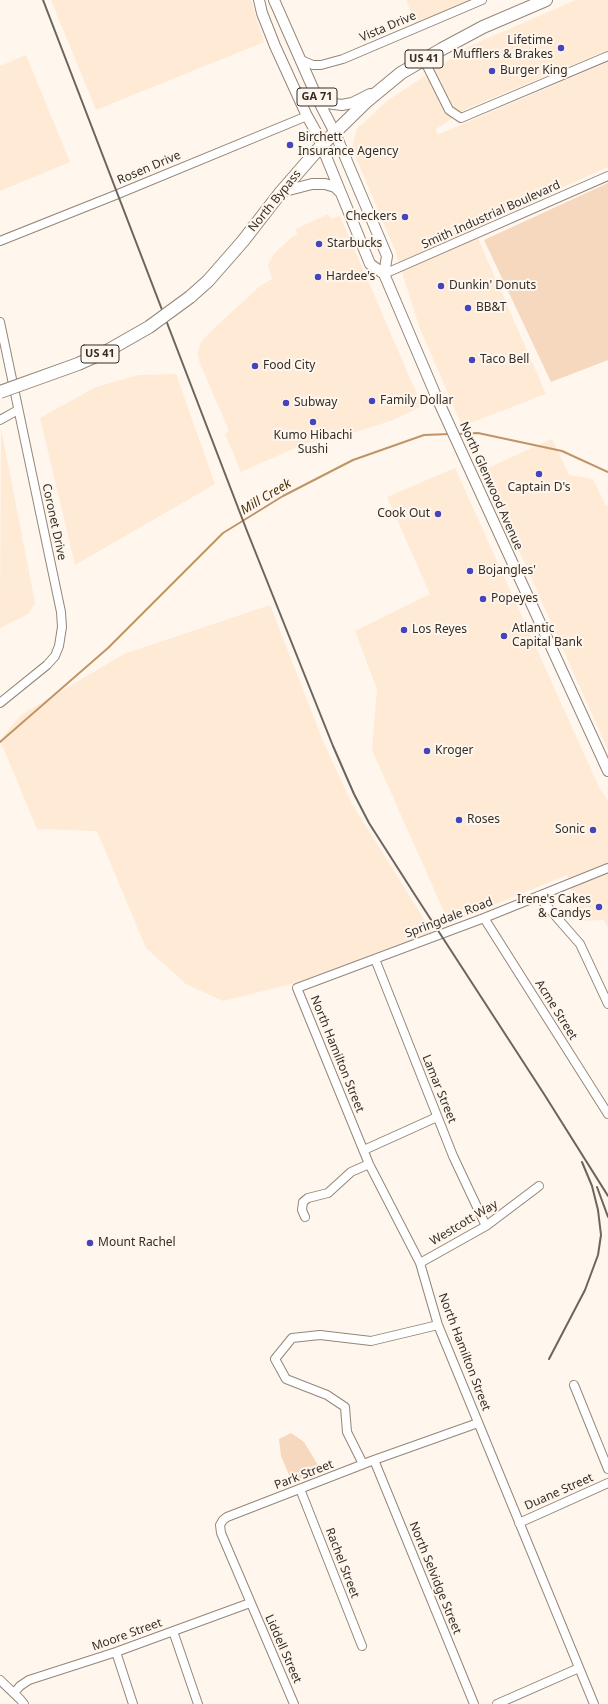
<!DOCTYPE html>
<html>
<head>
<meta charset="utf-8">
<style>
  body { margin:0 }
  canvas { display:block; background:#fff6ed }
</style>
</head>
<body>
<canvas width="608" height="1704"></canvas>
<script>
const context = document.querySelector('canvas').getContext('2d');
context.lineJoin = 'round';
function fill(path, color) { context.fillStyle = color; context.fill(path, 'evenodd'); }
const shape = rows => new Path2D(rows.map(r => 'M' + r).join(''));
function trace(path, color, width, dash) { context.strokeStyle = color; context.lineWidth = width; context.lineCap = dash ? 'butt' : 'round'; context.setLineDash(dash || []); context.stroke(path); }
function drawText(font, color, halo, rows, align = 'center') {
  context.font = font + ' "Noto Sans",sans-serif'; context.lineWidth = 4; context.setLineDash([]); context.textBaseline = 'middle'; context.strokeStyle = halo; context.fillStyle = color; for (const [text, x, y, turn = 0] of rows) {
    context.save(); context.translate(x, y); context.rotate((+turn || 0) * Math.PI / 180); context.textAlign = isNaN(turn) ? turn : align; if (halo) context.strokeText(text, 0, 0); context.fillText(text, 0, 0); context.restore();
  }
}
fill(shape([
  [51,0,251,0,264,42,96,110],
  [406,0,469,0,416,23],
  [576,0,608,0,608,50,466,109,436,129,437,135,608,62,608,167,473,227,546,394,462,426,419,326,395,250,354,153,353,143,357,129,387,101,443,64,465,48],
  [26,55,70,162,0,191,0,66],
  [328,214,331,219,340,216,422,406,393,420,344,436,306,443,241,472,225,434,229,431,199,361,198,353,200,344,208,334,260,286,272,279,268,265,274,254,293,236,297,235,296,229],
  [176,374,215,484,75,565,40,418,96,387,139,375],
  [1,428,35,603,28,614,0,628],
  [552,439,569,475,593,479,606,506,608,505,608,750,483,470],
  [455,468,599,787,608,801,608,928,604,920,579,921,567,875,449,923,372,750,377,689,355,631,430,594,387,497],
  [270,605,323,741,352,804,432,932,295,983,223,1001,186,984,146,948,97,831,37,829,0,740,21,715,124,654]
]), '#feead5');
fill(shape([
  [608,183,608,360,551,382,484,240],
  [291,1433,304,1442,321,1470,292,1482,281,1456,279,1439]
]), '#f5d8bd');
trace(shape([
  [457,434,478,433,562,451,608,472],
  [0,742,108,648,223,533,283,496,353,460,424,435,450,434]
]), '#c09467', 2);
const minor = shape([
  [301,60,313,65,321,65,343,59,482,0],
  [424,60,449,110,461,118,608,56],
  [0,241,118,194,307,116],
  [384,274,608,176],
  [0,322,61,612,62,627,59,646,55,656,47,665,0,703],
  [0,420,18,410],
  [538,896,580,944,608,1004],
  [484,918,608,1114],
  [375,959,453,1156,486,1226],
  [364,1150,437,1117],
  [305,1217,302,1210,303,1202,308,1198,328,1193,351,1172,369,1164],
  [420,1263,486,1226,539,1186],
  [574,1385,608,1469],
  [374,1460,474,1704],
  [363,1464,347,1432,345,1407,327,1395,286,1379,275,1359,292,1338,320,1335,371,1341,438,1325],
  [300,1489,362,1646],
  [519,1523,608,1483],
  [173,1631,198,1704],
  [116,1652,133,1704],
  [0,1680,20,1699,24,1704],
  [14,1693,20,1686,29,1680,116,1652,250,1603],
  [294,1704,221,1533,220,1525,223,1520,227,1517,374,1460,478,1423],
  [497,1704,579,1668],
  [594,1704,438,1325,420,1263,369,1164,297,988,484,918,608,868]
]);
const major = shape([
  [259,0,262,13,275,46,307,116,316,132,370,264,384,274,436,396,608,771],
  [274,0,319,102,335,133,387,256,384,274],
  [319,102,342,105,352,103,370,94],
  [281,192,312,184,325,184,335,187,340,192]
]);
const highway = shape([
  [190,297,208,281,243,241,281,192,321,146,367,101,401,73,442,49,483,27,546,0]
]);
trace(minor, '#948679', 10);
trace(major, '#948679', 12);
trace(highway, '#948679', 14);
trace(minor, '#fff', 8);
trace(major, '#fff', 10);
trace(highway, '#fff', 12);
trace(shape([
  [43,0,247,531,333,746,354,794,369,823,415,895,544,1094,608,1196],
  [597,1187,608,1217],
  [549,1359,585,1290,598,1255,601,1235,598,1210,592,1186,582,1162]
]), '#6b655e', 2);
const highwayBridge = shape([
  [0,392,78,364,107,351,149,327,190,297]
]);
trace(highwayBridge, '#948679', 14, []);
trace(highwayBridge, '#fff', 12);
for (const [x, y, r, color] of [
  [561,48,4,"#4544ba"],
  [492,71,4,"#4544ba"],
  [290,145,4,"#4544ba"],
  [405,217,4,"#4544ba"],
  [319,244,4,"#4544ba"],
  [318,277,4,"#4544ba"],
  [441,286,4,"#4544ba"],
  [468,308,4,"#4544ba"],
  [472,360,4,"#4544ba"],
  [255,366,4,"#4544ba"],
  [372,401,4,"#4544ba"],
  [286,403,4,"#4544ba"],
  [313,422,4,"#4544ba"],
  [539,474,4,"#4544ba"],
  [438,514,4,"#4544ba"],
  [470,571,4,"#4544ba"],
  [483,599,4,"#4544ba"],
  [404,630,4,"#4544ba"],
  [504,636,4,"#4544ba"],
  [427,751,4,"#4544ba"],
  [459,820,4,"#4544ba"],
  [593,830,4,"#4544ba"],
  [599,907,4,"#4544ba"],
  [90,1243,4,"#4544ba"]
]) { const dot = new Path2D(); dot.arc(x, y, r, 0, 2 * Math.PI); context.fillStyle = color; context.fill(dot); trace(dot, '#fff6ed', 1.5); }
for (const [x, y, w] of [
  [424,59,38],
  [317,97,40],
  [100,354,38]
]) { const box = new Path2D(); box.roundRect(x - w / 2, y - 9, w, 18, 3); context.fillStyle = '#fff6ed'; context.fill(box); trace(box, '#332e28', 1); }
drawText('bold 11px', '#332e28', null, [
  ["US 41",424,59],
  ["GA 71",317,97],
  ["US 41",100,354]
]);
drawText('12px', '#332e28', '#fff6ed', [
  ["Vista Drive",388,27,-23],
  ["Rosen Drive",149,168,-23],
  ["North Bypass",275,201,-51],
  ["Smith Industrial Boulevard",491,215,-24],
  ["North Glenwood Avenue",491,486,66],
  ["Coronet Drive",54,522,78],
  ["Springdale Road",449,918,-21],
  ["Acme Street",556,1010,58],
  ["North Hamilton Street",337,1054,68],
  ["Lamar Street",439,1089,68],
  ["Westcott Way",464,1223,-31],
  ["North Hamilton Street",464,1352,69],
  ["Park Street",304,1475,-21],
  ["Duane Street",559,1492,-24],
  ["Rachel Street",342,1563,69],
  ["North Selvidge Street",435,1578,68],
  ["Moore Street",127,1635,-20],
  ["Liddell Street",283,1649,66]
]);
drawText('12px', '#332e28', '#fff6ed', [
  ["Lifetime",553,41,"right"],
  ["Mufflers & Brakes",553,55,"right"],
  ["Burger King",500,71],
  ["Birchett",298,138],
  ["Insurance Agency",298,152],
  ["Checkers",397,217,"right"],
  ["Starbucks",327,244],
  ["Hardee's",326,277],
  ["Dunkin' Donuts",449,286],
  ["BB&T",476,308],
  ["Taco Bell",480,360],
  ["Food City",263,366],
  ["Family Dollar",380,401],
  ["Subway",294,403],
  ["Kumo Hibachi",313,436,"center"],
  ["Sushi",313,450,"center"],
  ["Captain D's",539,488,"center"],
  ["Cook Out",430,514,"right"],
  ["Bojangles'",478,571],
  ["Popeyes",491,599],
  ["Atlantic",512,629],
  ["Capital Bank",512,643],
  ["Los Reyes",412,630],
  ["Kroger",435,751],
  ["Roses",467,820],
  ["Sonic",585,830,"right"],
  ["Irene's Cakes",591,900,"right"],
  ["& Candys",591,914,"right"],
  ["Mount Rachel",98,1243]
], 'left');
drawText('italic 13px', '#4e300b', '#fff6ed', [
  ["Mill Creek",266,497,-31]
]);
</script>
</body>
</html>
